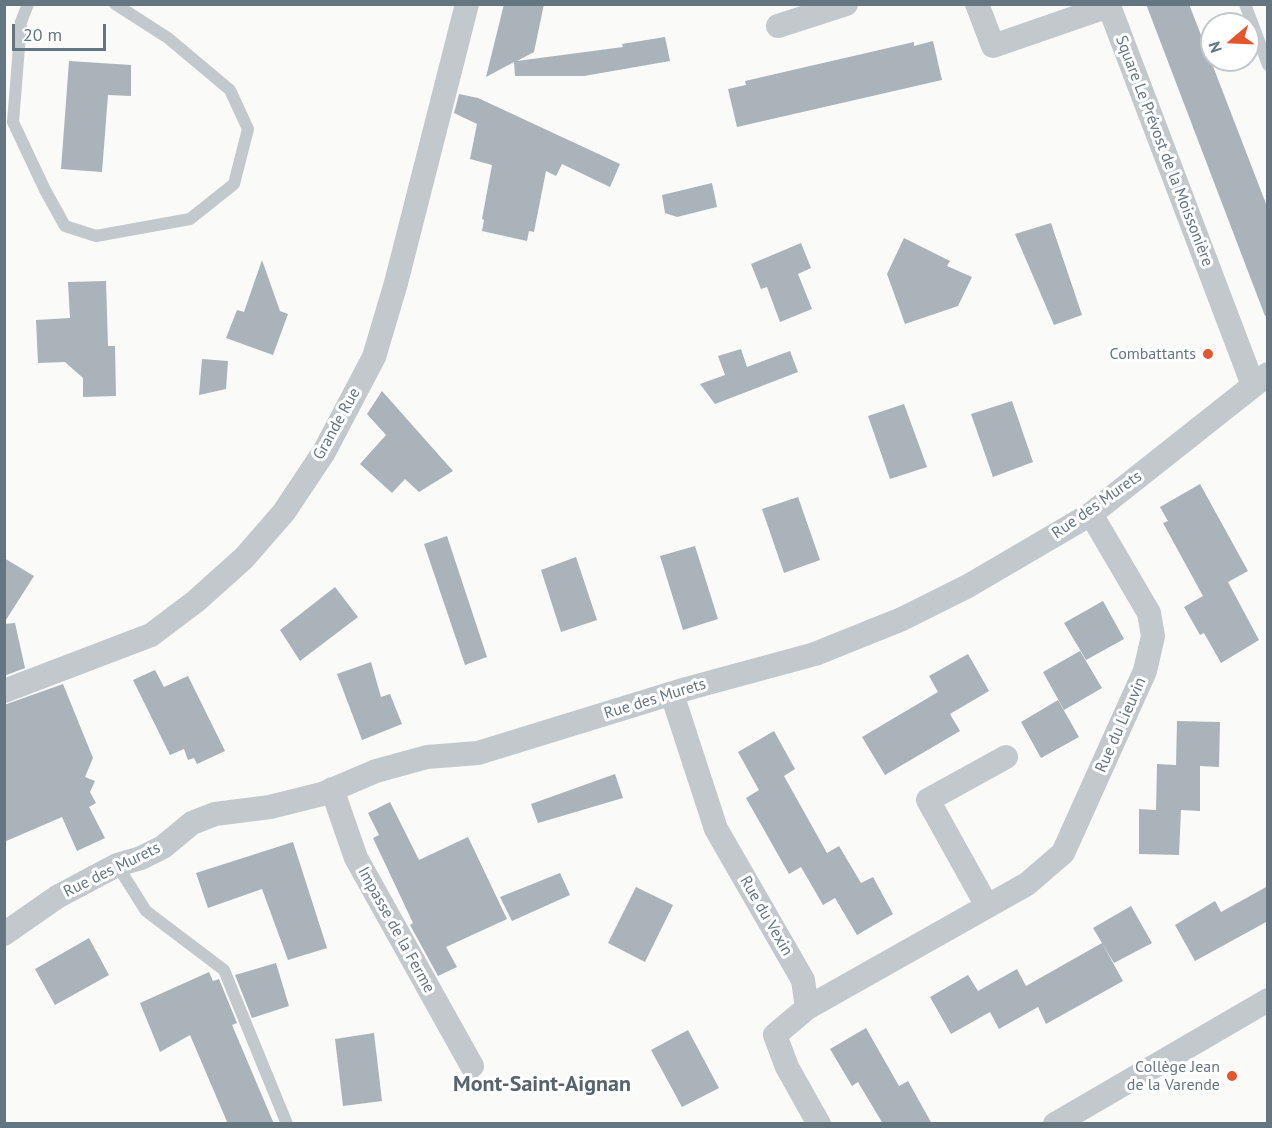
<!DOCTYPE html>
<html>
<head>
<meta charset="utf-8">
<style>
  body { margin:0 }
  #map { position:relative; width:1272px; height:1128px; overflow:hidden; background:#fafaf8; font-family:"PT Sans",sans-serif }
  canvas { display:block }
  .frame { position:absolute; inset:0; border:6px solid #657683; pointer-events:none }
  .north { position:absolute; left:1200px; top:12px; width:60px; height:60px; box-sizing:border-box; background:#fff; border:2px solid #c1c8cd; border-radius:50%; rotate:251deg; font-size:16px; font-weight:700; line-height:24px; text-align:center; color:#657683 }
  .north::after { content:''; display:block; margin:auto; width:21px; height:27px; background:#e4572e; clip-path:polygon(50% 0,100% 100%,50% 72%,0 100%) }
  .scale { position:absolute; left:12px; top:24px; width:94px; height:27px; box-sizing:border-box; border:3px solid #657683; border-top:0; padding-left:8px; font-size:18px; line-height:21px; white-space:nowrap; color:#657683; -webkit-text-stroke:4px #fff; paint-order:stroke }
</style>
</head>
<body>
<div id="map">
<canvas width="1272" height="1128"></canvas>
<div class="frame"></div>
<div class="north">N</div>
<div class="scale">20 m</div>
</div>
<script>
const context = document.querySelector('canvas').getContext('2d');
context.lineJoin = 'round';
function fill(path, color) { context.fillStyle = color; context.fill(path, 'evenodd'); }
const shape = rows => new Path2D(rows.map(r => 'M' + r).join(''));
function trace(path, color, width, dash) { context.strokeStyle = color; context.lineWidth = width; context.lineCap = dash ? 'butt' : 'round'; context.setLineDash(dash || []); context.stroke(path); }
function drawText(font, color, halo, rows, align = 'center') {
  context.font = font + ' "PT Sans",sans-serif'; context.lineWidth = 6; context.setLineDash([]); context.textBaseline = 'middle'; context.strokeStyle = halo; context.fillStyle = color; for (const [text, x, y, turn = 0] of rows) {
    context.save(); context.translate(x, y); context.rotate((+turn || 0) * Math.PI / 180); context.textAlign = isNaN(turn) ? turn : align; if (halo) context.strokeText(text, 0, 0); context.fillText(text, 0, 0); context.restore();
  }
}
fill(shape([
  [504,4,544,4,534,52,517,61,623,47,622,44,665,37,670,61,584,76,515,76,514,62,486,77],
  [1146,4,1189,4,1268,209,1268,315,1265,316],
  [933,41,942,80,737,127,728,89,746,85,745,81,914,42,914,46],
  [69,61,131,65,131,96,108,95,102,172,61,169],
  [459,94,478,98,620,164,610,187,562,164,556,176,546,171,534,232,529,231,527,241,482,231,484,220,482,219,492,165,470,159,477,124,454,113],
  [712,183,717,207,677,217,665,213,662,195],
  [1051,223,1082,315,1054,325,1015,234],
  [904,238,950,261,947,266,972,277,958,306,905,324,887,274],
  [801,243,811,268,798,274,812,309,780,322,767,287,761,289,751,264],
  [262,260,280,311,288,314,273,355,226,338,237,310,244,312],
  [106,281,108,346,115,346,116,396,83,397,83,378,65,362,38,363,36,320,70,318,68,282],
  [741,349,747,367,790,351,798,372,715,404,700,384,725,375,718,356],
  [202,359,228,361,226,389,199,395],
  [382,391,453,471,419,492,405,479,392,493,360,464,386,435,367,414],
  [1012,401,1033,462,993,477,971,414],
  [904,404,927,467,890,479,868,416],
  [1200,484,1248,571,1228,582,1259,640,1221,663,1204,633,1200,635,1184,607,1203,596,1163,523,1168,521,1160,507],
  [798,497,820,560,784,573,762,509],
  [447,536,487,657,465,665,424,544],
  [695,546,718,619,683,630,660,556],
  [576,557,597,620,561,632,541,570],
  [4,558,34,576,4,623],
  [335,587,358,617,300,661,280,630],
  [1103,601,1124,639,1086,660,1064,623],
  [15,623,25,668,4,676,4,624],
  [1080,651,1102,688,1064,710,1043,672],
  [968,654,989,691,950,714,960,731,885,775,862,737,938,692,929,676],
  [371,662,381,697,390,694,402,724,362,740,337,674],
  [155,670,164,687,188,676,225,751,197,764,194,758,188,760,184,749,170,755,133,680],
  [63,684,93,758,85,777,95,781,90,792,96,803,89,807,105,838,77,851,62,817,4,842,4,705],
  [1058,700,1079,737,1041,758,1021,722],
  [1177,721,1220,722,1219,767,1200,766,1200,811,1181,810,1179,855,1139,854,1139,809,1156,810,1157,764,1176,765],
  [774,731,795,769,784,776,827,853,839,846,861,883,873,877,893,914,857,935,835,898,823,905,801,867,789,874,746,798,759,790,738,752],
  [615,774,623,798,538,823,531,804],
  [390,802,419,860,468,837,507,919,446,947,457,967,438,976,410,925,413,923,373,838,379,835,368,813],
  [293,842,327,948,288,960,262,889,208,908,196,873],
  [560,873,570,895,512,921,500,897],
  [1268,886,1268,921,1195,961,1175,925,1215,901,1221,912],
  [636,887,673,905,645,962,608,943],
  [1131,906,1152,943,1114,963,1093,928],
  [89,938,109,975,55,1005,35,969],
  [1102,943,1123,981,1046,1024,1038,1007,999,1029,990,1012,951,1034,930,997,968,975,978,991,1017,969,1026,986],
  [276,963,289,1006,252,1018,235,975],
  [209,972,213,981,219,979,237,1023,232,1025,274,1124,228,1124,190,1035,160,1052,140,1003],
  [866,1028,899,1086,908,1081,932,1124,883,1124,858,1082,852,1086,830,1049],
  [688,1030,719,1088,682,1107,651,1050],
  [374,1033,382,1101,343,1106,335,1039]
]), '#aab3b9');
trace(shape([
  [28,4,21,22,13,122,45,190,65,226,96,236,190,219,234,184,248,129,230,90,168,38,115,4],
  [1245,4,1268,65],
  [117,865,146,911,224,970,287,1124]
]), '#c3c8cc', 12);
trace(shape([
  [977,4,993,46,1109,6,1253,385],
  [778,26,846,4],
  [4,691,151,635,196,601,244,558,284,512,324,452,374,357,396,283,467,4],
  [672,694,716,829,803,980,807,1008,775,1035,787,1067,819,1124],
  [332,789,356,858,472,1066],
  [987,906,928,800,1006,757],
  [4,934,57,897,117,865,141,858,163,847,192,823,215,814,270,807,322,794,376,771,427,757,478,753,686,689,815,654,902,619,968,586,1091,514,1268,374],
  [807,1008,1027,884,1063,853,1145,671,1153,636,1149,613,1091,514],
  [1055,1124,1268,1000]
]), '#c3c8cc', 24);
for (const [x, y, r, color] of [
  [1208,354,6,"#e4572e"],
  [1232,1076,6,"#e4572e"]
]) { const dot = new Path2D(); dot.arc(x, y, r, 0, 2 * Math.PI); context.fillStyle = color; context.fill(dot); trace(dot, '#fff', 2); }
drawText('16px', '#657683', '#fff', [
  ["Square Le Prévost de la Moissonière",1164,151,69],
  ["Grande Rue",337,424,-61],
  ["Rue des Murets",1097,505,-35],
  ["Rue des Murets",655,699,-17],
  ["Rue du Lieuvin",1121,725,-66],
  ["Rue des Murets",112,870,-26],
  ["Rue du Vexin",766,916,60],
  ["Impasse de la Ferme",396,930,61]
]);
drawText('16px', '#657683', '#fff', [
  ["Combattants",1196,354],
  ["Collège Jean",1220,1067],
  ["de la Varende",1220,1085]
], 'right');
drawText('bold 22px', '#57646e', '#fff', [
  ["Mont-Saint-Aignan",542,1085]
]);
</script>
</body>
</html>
